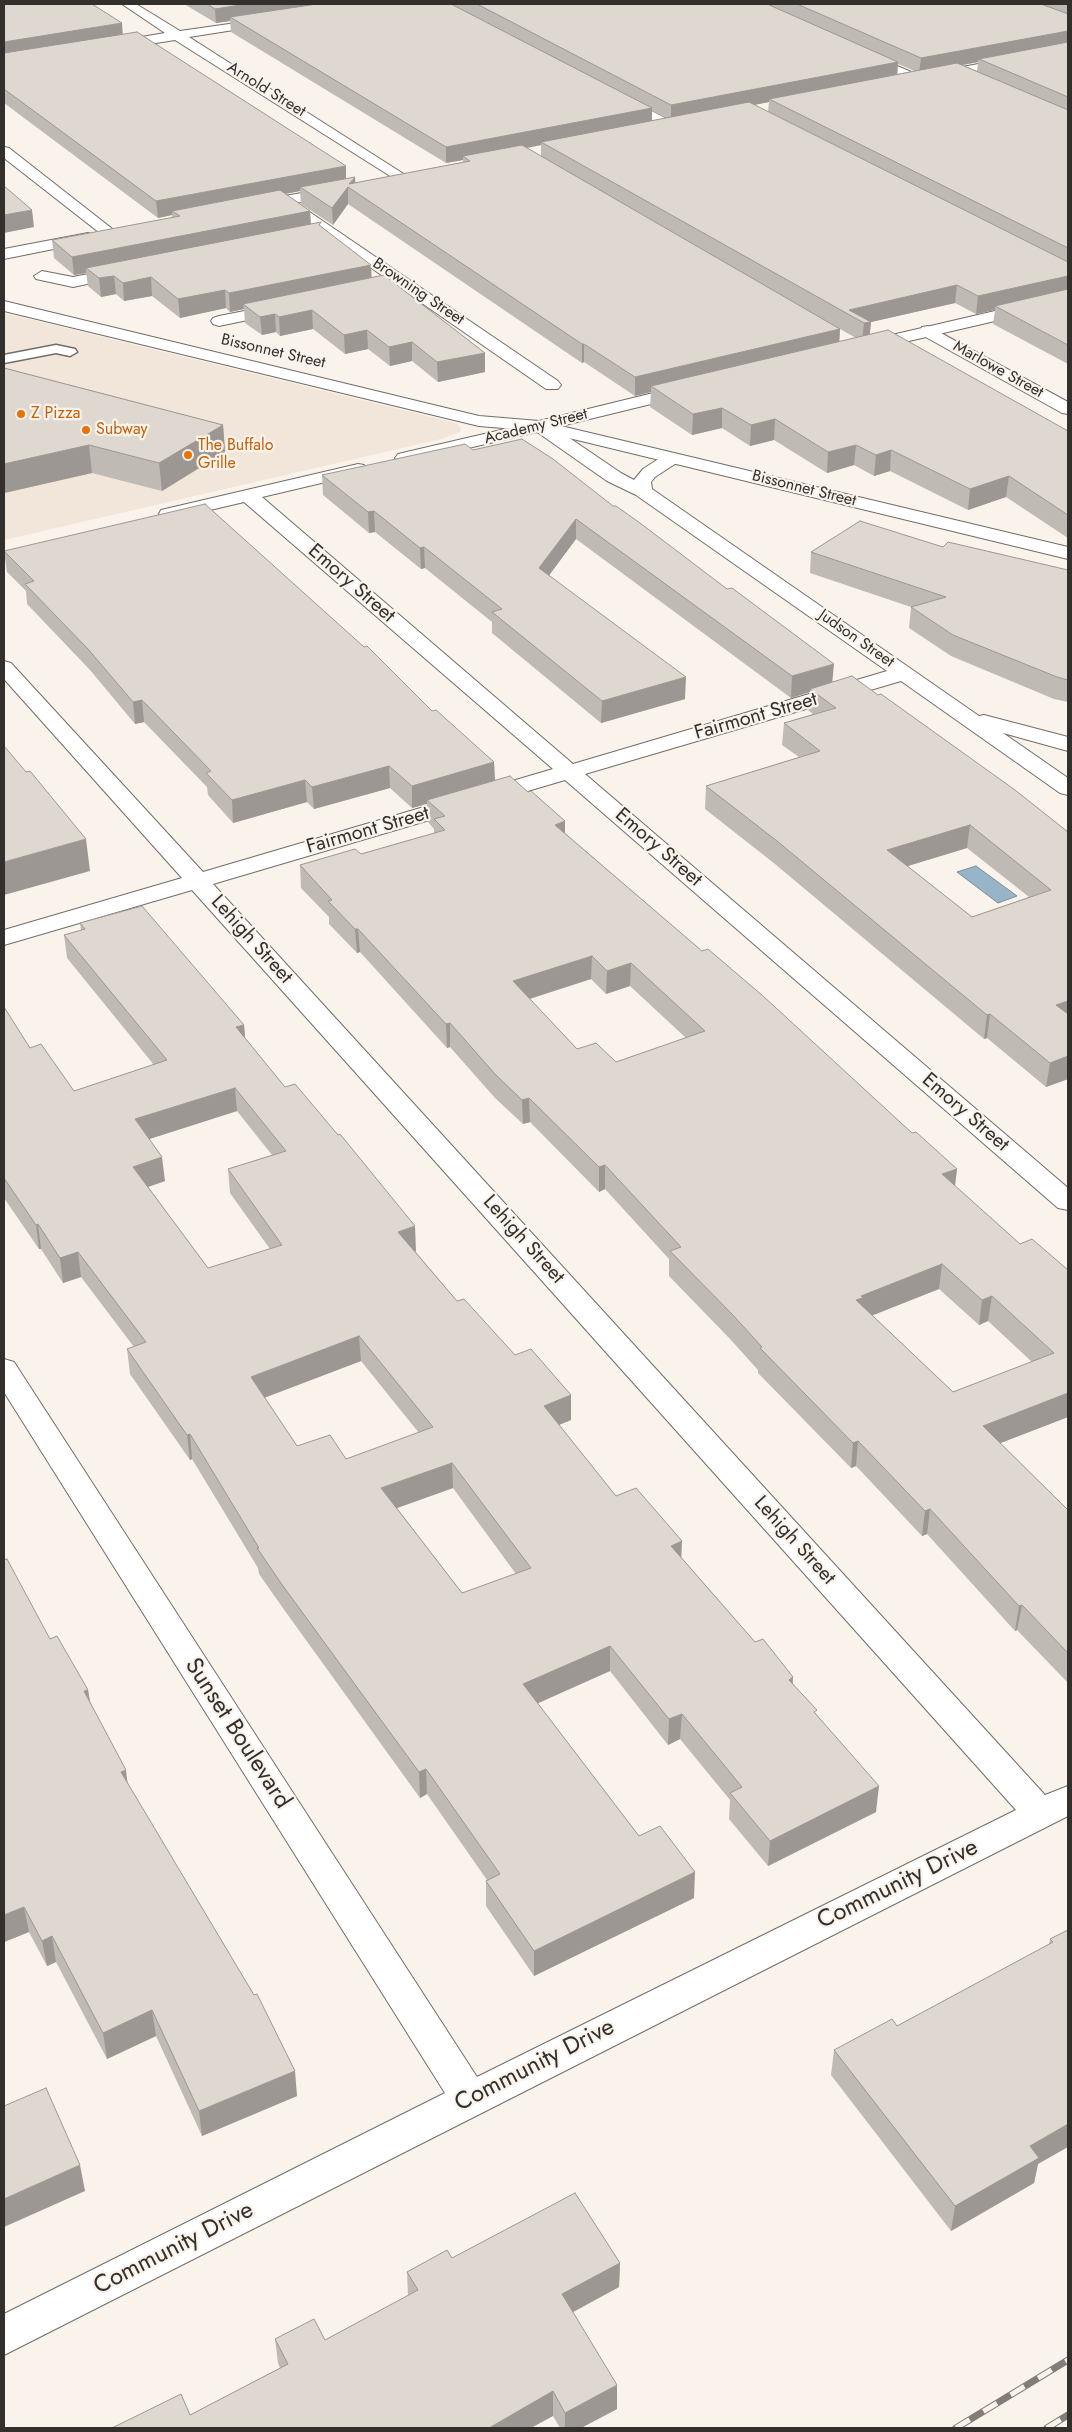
<!DOCTYPE html>
<html>
<head>
<meta charset="utf-8">
<style>
  body { margin:0 }
  #map { position:relative; width:1072px; height:2432px; overflow:hidden; background:#faf3ec; font-family:Jost,sans-serif }
  canvas { display:block }
  .frame { position:absolute; inset:0; border:5px solid #322f2d; pointer-events:none }
</style>
</head>
<body>
<div id="map">
<canvas width="1072" height="2432"></canvas>
<div class="frame"></div>
</div>
<script>
const context = document.querySelector('canvas').getContext('2d');
context.lineJoin = 'round';
function fill(path, color) { context.fillStyle = color; context.fill(path, 'evenodd'); }
const shape = rows => new Path2D(rows.map(r => 'M' + r).join(''));
function trace(path, color, width, dash) { context.strokeStyle = color; context.lineWidth = width; context.lineCap = dash ? 'butt' : 'round'; context.setLineDash(dash || []); context.stroke(path); }
function drawText(font, color, halo, rows, align = 'center') {
  context.font = font + ' Jost,sans-serif'; context.lineWidth = 4.5; context.setLineDash([]); context.textBaseline = 'middle'; context.strokeStyle = halo; context.fillStyle = color; for (const [text, x, y, turn = 0] of rows) {
    context.save(); context.translate(x, y); context.rotate((+turn || 0) * Math.PI / 180); context.textAlign = isNaN(turn) ? turn : align; if (halo) context.strokeText(text, 0, 0); context.fillText(text, 0, 0); context.restore();
  }
}
fill(shape([
  [4,313,456,423,461,428,460,432,441,439,4,540]
]), '#f2e5d9');
const water = shape([
  [976,866,1017,896,998,903,957,872,976,866]
]);
fill(water, '#97b4c8');
trace(water, '#798c9a', 1);
const lane = shape([
  [56,345,75,349,77,352,70,356,56,353,4,363,4,355,56,345],
  [1068,782,1068,793,1062,792,1059,787,1062,783,1068,782]
]);
const street = shape([
  [122,4,136,4,180,31,271,18,272,21,271,24,266,25,189,37,410,178,408,181,398,181,175,40,111,50,106,49,104,46,106,43,165,33,122,4],
  [862,51,923,77,925,80,918,84,913,83,857,58,855,55,857,52,862,51],
  [618,94,677,124,679,127,672,131,667,130,613,101,611,98,618,94],
  [4,147,9,148,115,231,118,234,115,237,105,237,4,158,4,147],
  [284,197,289,198,558,381,561,385,558,389,546,389,279,204,277,201,284,197],
  [124,267,130,269,132,272,130,275,73,287,36,279,34,276,42,271,73,277,124,267],
  [280,304,288,309,286,312,219,326,213,324,211,321,213,318,219,316,280,304],
  [928,326,1068,402,1068,414,1062,413,922,335,920,331,922,327,928,326],
  [540,421,546,422,621,473,634,480,643,469,666,454,678,454,681,458,678,462,655,477,651,482,652,489,979,716,984,715,1068,737,1068,751,1003,733,1068,778,1068,795,1060,793,901,681,585,774,1068,1188,1068,1210,1058,1208,565,780,213,884,1045,1795,1068,1786,1068,1816,4,2355,4,2314,445,2093,4,1392,4,1359,14,1362,477,2077,1016,1810,192,890,4,945,4,930,182,878,4,679,4,661,11,663,203,872,553,769,244,502,168,520,161,518,159,514,161,510,358,464,364,465,367,469,364,473,262,497,573,764,887,671,636,495,607,481,537,432,404,463,398,462,395,458,398,454,540,421]
]);
const secondary = shape([
  [1068,47,1068,55,936,80,929,76,936,72,1068,47],
  [336,187,341,188,343,191,341,194,256,211,248,206,256,201,336,187],
  [88,233,93,235,96,238,93,241,4,259,4,249,88,233],
  [1068,294,1068,304,866,351,860,350,858,346,860,342,866,341,1068,294],
  [4,301,479,416,539,421,686,385,692,386,695,390,692,394,561,426,1068,547,1068,559,540,431,479,426,4,311,4,301]
]);
trace(lane, '#736d67', 3);
trace(street, '#736d67', 2);
trace(secondary, '#736d67', 2);
fill(lane, '#fff');
fill(street, '#fff');
fill(secondary, '#fff');
const rail = shape([
  [956,2428,1068,2360],
  [1047,2428,1068,2415]
]);
trace(rail, '#827d79', 7);
trace(rail, '#faf3ec', 5, [16]);
fill(shape([
  [4,4,123,35,346,178,355,183,463,162,463,160,446,163,231,32,230,21,216,23,184,4,1068,4,1068,364,993,324,995,310,976,314,955,303,871,322,870,334,1068,431,1068,538,1006,497,968,510,890,471,874,476,854,465,827,473,774,440,750,446,722,428,692,435,650,407,651,392,635,396,584,362,582,363,348,204,333,225,301,204,300,191,285,194,310,211,311,224,322,227,371,278,485,353,485,372,438,382,412,361,390,366,368,349,345,354,313,329,280,336,276,332,262,335,245,323,244,309,230,312,226,308,180,318,152,296,124,301,116,294,101,297,88,286,86,273,74,275,54,258,52,240,172,218,172,215,158,218,4,103],
  [978,62,977,71,963,65],
  [898,64,910,69,914,71,897,74],
  [769,102,768,112,754,105],
  [652,111,666,118,652,121],
  [541,145,541,156,527,148],
  [840,329,856,338,839,342],
  [4,368,223,425,225,452,162,491,92,473,4,493],
  [473,450,833,682,1068,832,1068,1079,1046,1087,987,1038,984,1039,775,864,705,809,706,786,799,757,782,745,784,723,813,714,808,710,810,692,791,698,576,539,549,575,685,699,601,723,492,633,492,622,425,568,421,569,375,532,369,533,323,495,322,475],
  [967,848,1029,897,972,917,907,866],
  [943,547,1068,570,1068,702,1054,699,951,656,909,628,911,607,810,573,811,552],
  [4,551,432,711,494,762,495,780,528,792,565,821,565,833,912,1133,957,1169,955,1186,1020,1244,1068,1270,1068,1417,1000,1443,1068,1510,1068,1683,1017,1630,1015,1631,927,1534,922,1536,856,1466,851,1468,758,1373,758,1370,730,1339,669,1276,669,1259,605,1189,599,1192,530,1122,523,1124,495,1098,450,1047,447,1048,360,952,357,953,329,924,329,917,301,888,300,865,361,854,434,833,434,829,428,822,427,804,412,808,390,788,314,809,307,802,233,823,208,795,207,787,144,722,135,724,90,670,27,604,26,591,7,572],
  [591,979,606,994,630,986,686,1038,616,1062,577,1049,530,999],
  [939,1289,979,1325,988,1321,1032,1362,953,1392,872,1315],
  [80,923,244,1025,245,1038,416,1251,415,1251,457,1301,515,1355,571,1395,571,1420,559,1425,616,1496,681,1557,755,1642,793,1677,793,1684,817,1715,876,1812,768,1866,729,1819,730,1800,680,1739,668,1745,610,1671,537,1703,639,1836,694,1898,534,1976,486,1906,486,1881,487,1880,427,1794,420,1798,285,1611,259,1574,258,1568,192,1459,190,1460,130,1374,127,1349,134,1347,81,1277,63,1283,41,1249,39,1249,4,1198,4,1007,30,1048,74,1091,154,1065,67,958,64,935,81,930],
  [237,1111,272,1155,228,1169,230,1193,270,1249,208,1268,148,1187,165,1181,149,1139],
  [361,1361,419,1433,346,1459,297,1446,264,1398],
  [453,1488,516,1574,462,1593,397,1508],
  [50,1639,88,1690,90,1701,128,1784,297,2096,202,2136,156,2036,107,2059,56,1962,47,1966,29,1932,4,1942],
  [1068,1930,1038,2164,1034,2183,951,2231,831,2075,834,2050,897,2026,1049,1945,1050,1939],
  [452,2258,620,2263,619,2287,573,2312,617,2409,581,2428,560,2428,553,2416,190,2415,280,2368,278,2363,275,2339,325,2340,408,2296,407,2272]
]), '#c0bab4');
fill(shape([
  [246,4,341,4,230,17,230,21,216,23,215,9],
  [122,23,123,38,4,57,4,42],
  [1068,31,1068,46,979,59,978,62,919,73,921,58],
  [898,62,897,78,769,99,769,102,671,121,671,105],
  [652,108,652,124,541,142,541,145,467,159,463,156,463,160,446,163,446,147],
  [346,166,346,182,300,187,300,191,177,214,172,211,172,215,158,218,156,201],
  [355,177,356,192,349,184],
  [348,187,348,204,333,225,332,208],
  [32,210,34,227,4,233,4,215],
  [310,211,311,229,86,268,86,273,74,275,72,257],
  [371,265,372,283,243,304,244,309,230,312,229,293],
  [114,276,116,294,101,297,99,278],
  [1068,276,1068,293,995,306,995,310,976,314,978,296],
  [151,277,152,296,124,301,123,283],
  [957,285,955,303,871,322,869,340,862,341,864,323,849,310],
  [225,290,226,308,180,318,178,299],
  [312,310,313,329,280,336,279,317],
  [275,314,276,332,262,335,260,317],
  [840,329,839,347,651,386,651,392,635,396,635,377],
  [367,330,368,349,345,354,344,335],
  [412,342,412,361,390,366,389,347],
  [582,344,584,344,584,362,582,363],
  [485,353,485,372,438,382,437,362],
  [722,408,722,428,692,435,693,414],
  [775,419,774,440,750,446,751,425],
  [223,425,225,452,162,491,159,463],
  [89,445,92,473,4,493,4,464],
  [856,445,854,465,827,473,828,452],
  [891,450,890,471,874,476,876,455],
  [1009,476,1006,497,968,510,970,489],
  [374,511,375,532,369,533,368,512],
  [576,519,576,539,539,589,539,568],
  [424,547,425,568,421,569,420,548],
  [834,664,832,685,810,689,810,692,791,698,792,676],
  [686,677,685,699,601,723,602,701],
  [142,700,144,722,135,724,133,702],
  [494,762,495,784,427,800,427,804,412,808,412,786],
  [389,766,390,788,314,809,312,787],
  [305,780,307,802,233,823,232,800],
  [565,821,565,844,555,825],
  [970,825,967,848,885,873,887,850],
  [86,839,90,871,4,895,4,862],
  [355,929,358,929,360,952,357,953],
  [592,956,591,979,513,1004,513,981],
  [631,963,630,986,606,994,607,971],
  [1068,1001,1068,1023,1056,1005],
  [990,1014,987,1038,984,1039,987,1015],
  [450,1023,450,1047,447,1048,446,1024],
  [244,1025,246,1048,236,1027],
  [1068,1056,1068,1079,1046,1087,1050,1063],
  [235,1088,237,1111,137,1143,135,1119],
  [529,1098,530,1122,523,1124,522,1100],
  [162,1157,165,1181,136,1191,133,1167],
  [605,1165,605,1189,599,1192,599,1167],
  [957,1169,954,1193,942,1174],
  [38,1224,41,1249,39,1249,36,1225],
  [415,1226,416,1251,399,1257,398,1232],
  [78,1252,81,1277,63,1283,60,1258],
  [942,1264,939,1289,861,1320,856,1300,861,1296],
  [992,1296,988,1321,979,1325,982,1300],
  [359,1336,361,1361,253,1402,251,1377],
  [1068,1393,1068,1417,980,1451,983,1426],
  [571,1395,571,1420,544,1431,544,1406],
  [190,1434,192,1459,190,1460,187,1435],
  [858,1441,856,1466,851,1468,853,1443],
  [452,1463,453,1488,383,1513,381,1488],
  [930,1509,927,1534,922,1536,925,1511],
  [682,1541,681,1566,671,1546],
  [1022,1605,1017,1630,1015,1631,1019,1606],
  [610,1646,610,1671,523,1710,523,1684],
  [793,1677,791,1703,789,1680],
  [88,1690,92,1715,84,1691],
  [682,1714,680,1739,668,1745,669,1719],
  [426,1769,427,1794,420,1798,419,1772],
  [126,1770,129,1796,121,1772],
  [879,1786,876,1812,768,1866,770,1841],
  [695,1872,694,1898,534,1976,534,1951],
  [24,1907,29,1932,4,1942,4,1915],
  [52,1936,56,1962,47,1966,42,1941],
  [152,2010,156,2036,107,2059,103,2033],
  [295,2071,297,2096,202,2136,199,2111],
  [1068,2124,1068,2147,1038,2164,1034,2183,951,2231,955,2206,1030,2146],
  [80,2165,85,2191,4,2227,4,2199],
  [620,2263,619,2287,562,2318,562,2294],
  [617,2385,617,2409,581,2428,565,2428,565,2413],
  [553,2391,553,2416,531,2428,489,2428]
]), '#9c9792');
const building = shape([
  [4,4,92,4,122,23,4,42,4,4],
  [207,4,246,4,215,9,207,4],
  [317,4,451,4,652,108,446,147,230,17,317,4],
  [477,4,767,4,898,62,671,105,477,4],
  [797,4,1041,4,1068,14,1068,31,921,58,797,4],
  [137,32,346,166,156,201,4,89,4,53,137,32],
  [1068,42,1068,97,979,59,1068,42],
  [957,63,1068,110,1068,248,769,99,957,63],
  [749,102,1068,262,1068,276,978,296,957,285,849,310,871,322,864,323,541,142,749,102],
  [522,145,840,329,635,377,584,344,582,344,348,187,332,208,300,187,355,177,349,184,470,161,463,156,522,145],
  [4,186,32,210,4,215,4,186],
  [280,190,310,211,72,257,52,240,180,216,172,211,280,190],
  [321,222,319,225,371,265,229,293,225,290,178,299,151,277,123,283,114,276,99,278,86,268,321,222],
  [384,275,485,353,437,362,412,342,389,347,367,330,344,335,312,310,279,317,275,314,260,317,243,304,384,275],
  [1068,289,1068,345,995,306,1068,289],
  [888,330,1068,431,1068,515,1009,476,970,489,891,450,876,455,856,445,828,452,775,419,751,425,722,408,693,414,651,386,888,330],
  [4,368,223,425,159,463,89,445,4,464,4,368],
  [522,439,553,459,613,506,616,506,640,523,727,589,732,588,834,664,792,676,576,519,539,568,686,677,602,701,492,612,502,609,424,547,420,548,374,511,368,512,322,475,465,444,473,450,522,439],
  [205,504,364,647,367,646,432,711,436,710,494,762,412,786,389,766,312,787,305,780,232,800,206,773,211,771,142,700,133,702,88,649,25,584,34,581,4,551,205,504],
  [860,521,943,547,948,542,1068,570,1068,680,1057,677,953,635,911,607,946,597,811,552,860,521],
  [852,676,878,695,881,694,1015,790,1068,832,1068,1001,1056,1005,1068,1014,1068,1056,1050,1063,990,1014,987,1015,777,841,706,786,820,751,784,723,836,708,810,689,852,676],
  [970,825,1051,890,972,917,887,850,970,825],
  [4,746,26,772,30,771,86,839,4,862,4,746],
  [510,776,528,792,531,791,565,821,555,825,702,951,708,949,763,996,912,1133,916,1132,957,1169,942,1174,1020,1244,1032,1239,1068,1270,1068,1393,983,1426,1068,1510,1068,1653,1022,1605,1019,1606,930,1509,925,1511,858,1441,853,1443,760,1348,762,1347,732,1314,670,1251,681,1247,605,1165,599,1167,529,1098,522,1100,495,1074,450,1023,446,1024,358,929,355,929,328,901,332,900,300,865,355,849,361,854,445,830,434,819,445,816,427,800,510,776],
  [592,956,607,971,631,963,705,1031,616,1062,596,1043,577,1049,513,981,592,956],
  [942,1264,982,1300,992,1296,1054,1353,953,1392,856,1300,863,1298,861,1296,942,1264],
  [142,906,244,1025,236,1027,285,1087,295,1084,338,1135,340,1134,415,1226,398,1232,457,1301,464,1299,515,1355,531,1349,571,1395,544,1406,616,1496,636,1488,682,1541,671,1546,755,1642,763,1639,793,1677,789,1680,817,1710,814,1712,879,1786,770,1841,730,1793,742,1787,682,1714,669,1719,610,1646,523,1684,639,1836,660,1826,695,1872,534,1951,486,1881,500,1874,426,1769,419,1772,283,1586,257,1548,259,1548,190,1434,187,1435,127,1349,146,1342,78,1252,60,1258,38,1224,36,1225,4,1178,4,1007,30,1048,41,1044,74,1091,167,1060,64,935,85,929,80,923,142,906],
  [235,1088,286,1151,228,1169,282,1245,208,1268,133,1167,162,1157,135,1119,235,1088],
  [359,1336,433,1427,346,1459,330,1435,297,1446,251,1377,359,1336],
  [452,1463,531,1568,462,1593,381,1488,452,1463],
  [7,1559,50,1639,57,1636,88,1690,84,1691,126,1770,121,1772,254,1995,257,1994,295,2071,199,2111,152,2010,103,2033,52,1936,42,1941,24,1907,4,1915,4,1560,7,1559],
  [1068,1930,1068,2124,1030,2146,1039,2158,955,2206,834,2050,892,2019,897,2026,1053,1942,1050,1939,1068,1930],
  [46,2088,80,2165,4,2199,4,2106,46,2088],
  [575,2193,620,2263,562,2294,617,2385,565,2413,553,2391,489,2428,112,2428,181,2394,190,2415,288,2364,275,2339,314,2319,325,2340,418,2290,407,2272,447,2250,452,2258,575,2193]
]);
fill(building, '#dfd8d1');
trace(building, '#9c9792', 1);
for (const [x, y, r, color] of [
  [21,414,5,"#e8710a"],
  [86,430,5,"#e8710a"],
  [188,455,5,"#e8710a"]
]) { const dot = new Path2D(); dot.arc(x, y, r, 0, 2 * Math.PI); context.fillStyle = color; context.fill(dot); trace(dot, '#faf3ec', 2); }
drawText('16px', '#322f2d', '#faf3ec', [
  ["Arnold Street",266,90,32],
  ["Browning Street",418,292,34],
  ["Bissonnet Street",273,352,13],
  ["Marlowe Street",998,370,29],
  ["Academy Street",536,427,-14],
  ["Bissonnet Street",804,489,14],
  ["Judson Street",856,639,35]
]);
drawText('16px', '#c56008', '#faf3ec', [
  ["Z Pizza",31,414],
  ["Subway",96,430],
  ["The Buffalo",198,446],
  ["Grille",198,464]
], 'left');
drawText('20px', '#322f2d', '#faf3ec', [
  ["Emory Street",351,584,41],
  ["Fairmont Street",756,717,-16],
  ["Fairmont Street",368,831,-16],
  ["Emory Street",658,848,41],
  ["Lehigh Street",251,940,48],
  ["Emory Street",965,1113,41],
  ["Lehigh Street",523,1240,48],
  ["Lehigh Street",794,1541,48]
]);
drawText('24px', '#322f2d', '#faf3ec', [
  ["Sunset Boulevard",237,1734,57],
  ["Community Drive",898,1885,-26],
  ["Community Drive",535,2066,-27],
  ["Community Drive",174,2249,-27]
]);
</script>
</body>
</html>
